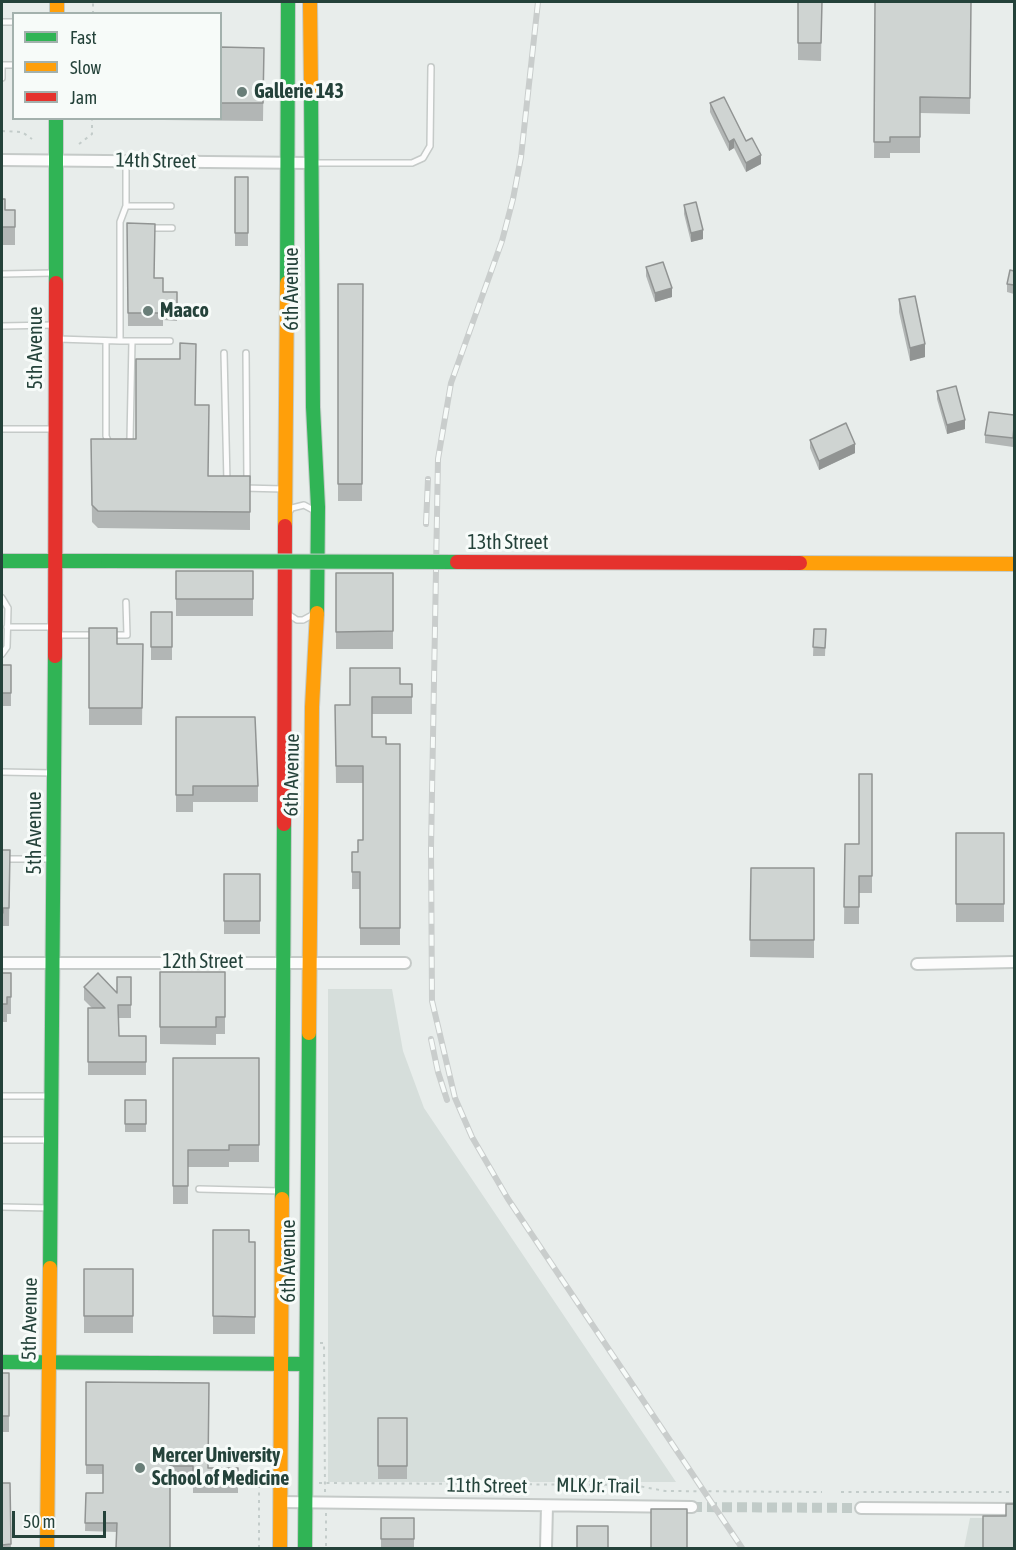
<!DOCTYPE html>
<html>
<head>
<meta charset="utf-8">
<style>
  body { margin:0 }
  #map { position:relative; width:1016px; height:1550px; overflow:hidden; background:#e8edeb; font-family:"Asap Condensed",sans-serif }
  canvas { display:block }
  .frame { position:absolute; inset:0; border:3px solid #24423a; pointer-events:none }
  .legend { position:absolute; left:12px; top:12px; width:210px; height:108px; box-sizing:border-box; background:#f7fbf9; border:2px solid #a3b1ad; margin:0; padding:8px 10px; list-style:none; font-size:18px; color:#24423a }
  .legend li { display:flex; align-items:center; gap:12px; height:30px }
  .legend b { width:30px; border:2px solid #a3b1ad }
  .scale { position:absolute; left:12px; top:1511px; width:94px; height:27px; box-sizing:border-box; border:3px solid #24423a; border-top:0; padding-left:8px; font-size:18px; line-height:21px; white-space:nowrap; color:#24423a; -webkit-text-stroke:4px #f7fbf9; paint-order:stroke }
</style>
</head>
<body>
<div id="map">
<canvas width="1016" height="1550"></canvas>
<div class="frame"></div>
<ul class="legend">
<li><b style="height:8px;background:#30b455"></b>Fast</li>
<li><b style="height:8px;background:#ff9f0a"></b>Slow</li>
<li><b style="height:8px;background:#e5322d"></b>Jam</li>
</ul>
<div class="scale">50 m</div>
</div>
<script>
const context = document.querySelector('canvas').getContext('2d');
context.lineJoin = 'round';
function fill(path, color) { context.fillStyle = color; context.fill(path, 'evenodd'); }
const shape = rows => new Path2D(rows.map(r => 'M' + r).join(''));
function trace(path, color, width, dash) { context.strokeStyle = color; context.lineWidth = width; context.lineCap = dash ? 'butt' : 'round'; context.setLineDash(dash || []); context.stroke(path); }
function drawText(font, color, halo, rows, align = 'center') {
  context.font = font + ' "Asap Condensed",sans-serif'; context.lineWidth = 6; context.setLineDash([]); context.textBaseline = 'middle'; context.strokeStyle = halo; context.fillStyle = color; for (const [text, x, y, turn = 0] of rows) {
    context.save(); context.translate(x, y); context.rotate((+turn || 0) * Math.PI / 180); context.textAlign = isNaN(turn) ? turn : align; if (halo) context.strokeText(text, 0, 0); context.fillText(text, 0, 0); context.restore();
  }
}
fill(shape([
  [328,989,392,989,403,1051,424,1108,676,1482,328,1482],
  [970,1518,1014,1518,1014,1548,964,1548]
]), '#d6dedb');
trace(shape([
  [692,1507,861,1508]
]), '#c1cbc8', 10, [10, 5]);
const lane = shape([
  [2,22,14,22],
  [2,65,14,65],
  [2,78,2,65],
  [312,163,412,163,423,158,430,146,431,67],
  [126,206,171,206],
  [149,228,172,228],
  [2,274,53,273],
  [2,326,54,325],
  [58,339,120,341,120,222,126,206,126,161],
  [106,341,106,436,109,443],
  [120,341,170,341],
  [224,353,227,482],
  [246,353,247,481],
  [2,429,54,429],
  [126,443,130,440,132,341],
  [243,488,284,489],
  [289,512,292,508,304,505,315,511],
  [2,598,8,608,7,647,2,654],
  [288,614,297,620,303,620,314,614],
  [7,627,54,627],
  [57,635,96,635],
  [111,635,127,635,126,602],
  [2,772,53,773],
  [2,859,54,859],
  [2,1096,51,1096],
  [2,1140,51,1140],
  [199,1189,281,1191],
  [2,1207,51,1208]
]);
const street = shape([
  [2,160,311,163],
  [2,963,405,963],
  [917,964,1014,962],
  [280,1502,692,1507],
  [861,1508,1014,1509],
  [546,1548,547,1506]
]);
const fast = shape([
  [311,88,313,407,318,507,317,613],
  [56,283,56,118],
  [287,283,288,2],
  [2,561,108,561],
  [282,1199,284,824],
  [50,1268,55,656],
  [2,1362,305,1364],
  [305,1548,309,1033]
]);
const slow = shape([
  [57,2,57,14],
  [310,2,311,88],
  [285,526,287,283],
  [309,1033,312,707,317,613],
  [47,1548,50,1268],
  [280,1548,282,1199]
]);
const jam = shape([
  [55,656,56,283],
  [284,824,285,526]
]);
trace(lane, '#c5cac8', 8);
trace(street, '#c5cac8', 14);
trace(fast, '#c3cbc8', 16);
trace(slow, '#c3cbc8', 16);
trace(jam, '#c3cbc8', 16);
trace(shape([
  [93,14,93,2],
  [2,131,22,132,32,139],
  [79,144,92,134,92,118],
  [320,1343,324,1343,325,1492],
  [319,1483,633,1485,665,1491,822,1492],
  [841,1492,1014,1492],
  [326,1513,326,1548],
  [259,1548,259,1483,266,1483]
]), '#c3ccca', 2, [3, 4.5]);
trace(lane, '#fcfcfc', 5);
trace(street, '#fcfcfc', 10);
trace(fast, '#30b455', 14);
trace(slow, '#ff9f0a', 14);
trace(jam, '#e5322d', 14);
const rail = shape([
  [538,2,521,157,513,199,502,241,451,383,438,459,431,848,432,1001,455,1098,472,1137,508,1199,742,1548],
  [426,524,428,479],
  [431,1039,438,1072,447,1100]
]);
trace(rail, '#c9cdcc', 6);
trace(rail, '#f7fbf9', 4, [11]);
const fastBridge = shape([
  [108,561,457,562]
]);
const slowBridge = shape([
  [800,563,1014,564]
]);
const jamBridge = shape([
  [457,562,800,563]
]);
trace(fastBridge, '#c3ccc9', 16, []);
trace(slowBridge, '#c3ccc9', 16, []);
trace(jamBridge, '#c3ccc9', 16, []);
trace(fastBridge, '#30b455', 14);
trace(slowBridge, '#ff9f0a', 14);
trace(jamBridge, '#e5322d', 14);
fill(shape([
  [798,2,822,2,821,61,798,60],
  [875,2,971,2,970,114,920,113,920,153,890,153,890,158,874,158],
  [220,47,264,48,263,121,164,120,164,118,220,118],
  [710,103,746,141,761,164,746,172,734,148,729,151,710,112],
  [235,177,248,177,248,246,235,246],
  [2,199,5,210,15,210,15,245,2,245],
  [684,205,703,239,691,242,684,214],
  [127,223,154,278,163,292,177,292,177,321,163,320,163,326,128,326],
  [646,267,672,297,655,302,646,276],
  [1014,271,1014,294,1007,292,1007,284],
  [338,284,363,284,362,501,338,501],
  [899,299,925,357,910,361,899,312],
  [937,391,965,429,947,434,937,399],
  [195,405,208,476,250,476,250,530,98,528,92,522,91,439,136,439],
  [1014,415,1013,447,985,443,985,435],
  [810,440,855,453,819,470,810,448],
  [176,571,253,571,253,616,176,616],
  [336,573,393,573,393,649,336,649],
  [151,612,172,612,172,660,151,660],
  [89,628,117,644,143,644,142,725,89,725],
  [814,629,826,629,825,656,813,656],
  [2,665,11,665,11,706,2,706,2,734],
  [400,684,412,684,412,714,372,714,372,737,386,744,400,744,400,945,360,945,360,889,352,889,352,852,358,852,363,840,363,783,336,783,335,705,350,705],
  [176,717,258,786,258,802,193,802,193,812,176,812],
  [872,774,872,893,859,893,859,924,844,924,845,844,859,844],
  [956,833,1004,833,1004,922,956,922],
  [2,850,10,850,9,926,3,926,3,931,2,931],
  [751,868,814,868,814,958,750,957],
  [224,874,260,874,260,934,224,934],
  [160,972,225,972,225,1034,216,1034,216,1045,160,1044],
  [2,973,11,973,11,1014,7,1014,7,1022,2,1022],
  [131,977,131,1018,118,1018,119,1036,146,1036,146,1075,88,1075,88,1008,92,1008,84,1000,84,987,117,993],
  [173,1058,259,1058,259,1162,229,1162,229,1167,188,1167,188,1204,173,1204],
  [125,1100,146,1100,146,1132,125,1132],
  [213,1230,249,1242,255,1242,255,1334,213,1334],
  [84,1269,133,1269,133,1333,84,1333],
  [2,1373,9,1373,9,1432,2,1432],
  [86,1382,209,1468,238,1468,238,1493,193,1493,193,1475,170,1474,117,1532,85,1531,86,1493,103,1493,103,1474,86,1474],
  [378,1418,407,1418,407,1479,378,1479],
  [2,1483,10,1483,11,1548,2,1548],
  [381,1518,414,1518,414,1547,381,1547]
]), '#b2b6b5');
fill(shape([
  [734,139,734,148,729,151,729,142],
  [761,155,761,164,746,172,746,163],
  [703,230,703,239,691,242,691,233],
  [672,288,672,297,655,302,655,293],
  [925,344,925,357,910,361,910,348],
  [965,420,965,429,947,434,947,425],
  [855,444,855,453,819,470,819,461]
]), '#919493');
const building = shape([
  [798,2,822,2,821,43,798,43,798,2],
  [875,2,971,2,970,98,920,97,920,137,890,137,890,142,874,142,875,2],
  [220,47,264,48,263,103,220,103,220,47],
  [724,97,746,141,752,138,761,155,746,163,734,139,729,142,710,103,724,97],
  [235,177,248,177,248,233,235,233,235,177],
  [2,199,5,199,5,210,15,210,15,227,2,227,2,199],
  [696,202,703,230,691,233,684,205,696,202],
  [127,223,155,224,154,278,163,278,163,292,177,292,177,308,163,307,163,313,128,313,127,223],
  [663,262,672,288,655,293,646,267,663,262],
  [1010,270,1014,271,1014,285,1007,284,1010,270],
  [338,284,363,284,362,484,338,484,338,284],
  [915,296,925,344,910,348,899,299,915,296],
  [180,343,196,344,195,405,209,405,208,476,250,476,250,512,98,511,92,505,91,439,136,439,136,359,180,359,180,343],
  [956,386,965,420,947,425,937,391,956,386],
  [989,412,1014,415,1014,427,1013,438,985,435,989,412],
  [846,423,855,444,819,461,810,440,846,423],
  [176,571,253,571,253,599,176,599,176,571],
  [336,573,393,573,393,631,336,632,336,573],
  [151,612,172,612,172,647,151,647,151,612],
  [89,628,117,628,117,644,143,644,142,708,89,708,89,628],
  [814,629,826,629,825,648,813,647,814,629],
  [2,665,11,665,11,693,2,693,2,721,2,665],
  [350,668,400,668,400,684,412,684,412,697,372,697,372,737,386,737,386,744,400,744,400,928,360,928,360,872,352,872,352,852,358,852,358,840,363,840,363,766,336,766,335,705,350,705,350,668],
  [176,717,255,717,258,786,193,786,193,795,176,795,176,717],
  [859,774,872,774,872,876,859,876,859,907,844,907,845,844,859,844,859,774],
  [956,833,1004,833,1004,904,956,904,956,833],
  [2,850,10,850,9,908,3,908,3,913,2,913,2,850],
  [751,868,814,868,814,940,750,940,751,868],
  [224,874,260,874,260,921,224,921,224,874],
  [160,972,225,972,225,1017,216,1017,216,1027,160,1027,160,972],
  [2,973,11,973,11,997,7,997,7,1004,2,1004,2,973],
  [98,973,117,993,117,977,131,977,131,1005,118,1005,119,1036,146,1036,146,1062,88,1062,88,1008,105,1008,84,987,98,973],
  [173,1058,259,1058,259,1145,229,1145,229,1150,188,1150,188,1186,173,1186,173,1058],
  [125,1100,146,1100,146,1124,125,1124,125,1100],
  [213,1230,249,1230,249,1242,255,1242,255,1317,213,1316,213,1230],
  [84,1269,133,1269,133,1316,84,1316,84,1269],
  [2,1373,9,1373,9,1416,2,1416,2,1373],
  [86,1382,209,1383,208,1468,238,1468,238,1484,193,1484,193,1466,170,1466,170,1548,116,1548,117,1523,85,1523,86,1493,103,1493,103,1465,86,1465,86,1382],
  [378,1418,407,1418,407,1466,378,1466,378,1418],
  [2,1483,10,1483,11,1544,2,1545,2,1483],
  [1006,1504,1014,1504,1014,1548,983,1548,983,1516,1006,1516,1006,1504],
  [651,1509,687,1509,687,1548,651,1548,651,1509],
  [381,1518,414,1518,414,1539,381,1539,381,1518],
  [577,1526,608,1526,608,1548,577,1548,577,1526]
]);
fill(building, '#cfd4d2');
trace(building, '#919493', 1.5);
for (const [x, y, r, color] of [
  [242,92,6,"#697e78"],
  [148,311,6,"#697e78"],
  [140,1468,6,"#697e78"]
]) { const dot = new Path2D(); dot.arc(x, y, r, 0, 2 * Math.PI); context.fillStyle = color; context.fill(dot); trace(dot, '#f7fbf9', 2); }
drawText('bold 20px', '#24423a', '#f7fbf9', [
  ["Gallerie 143",254,92],
  ["Maaco",160,311],
  ["Mercer University",152,1456],
  ["School of Medicine",152,1479]
], 'left');
drawText('20px', '#24423a', '#f7fbf9', [
  ["14th Street",156,161,1],
  ["6th Avenue",292,289,-90],
  ["5th Avenue",36,348,-90],
  ["13th Street",508,543],
  ["6th Avenue",292,775,-89],
  ["5th Avenue",35,833,-90],
  ["12th Street",203,962],
  ["6th Avenue",289,1261,-90],
  ["5th Avenue",30,1319,-89],
  ["11th Street",487,1486,1],
  ["MLK Jr. Trail",598,1486,1]
]);
</script>
</body>
</html>
